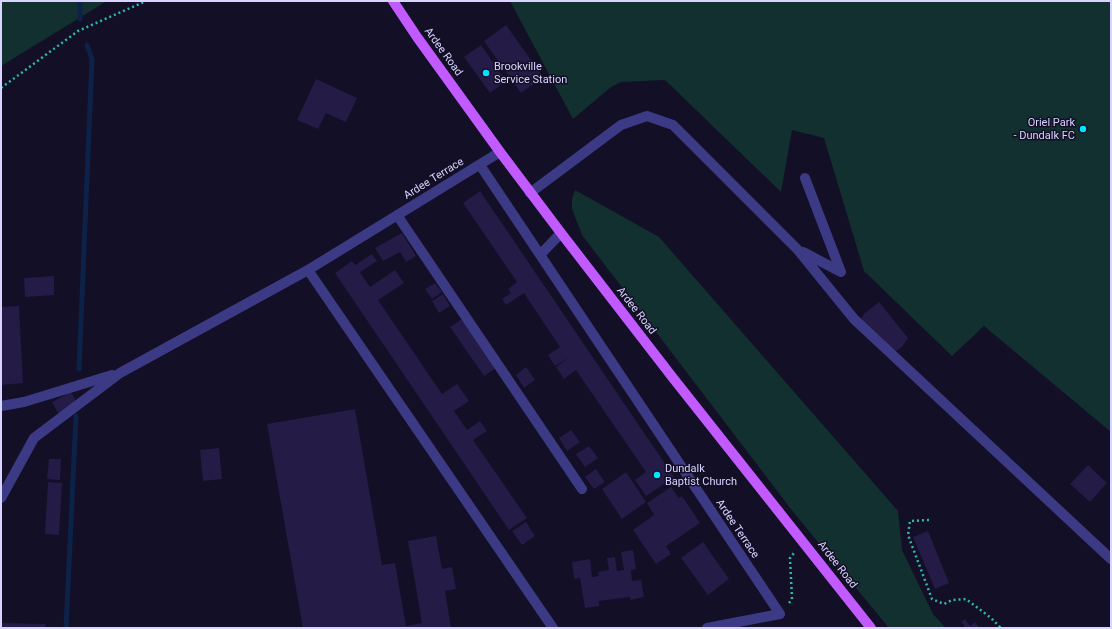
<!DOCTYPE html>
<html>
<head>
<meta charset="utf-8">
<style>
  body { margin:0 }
  #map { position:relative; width:1112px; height:629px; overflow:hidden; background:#130f26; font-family:Roboto,sans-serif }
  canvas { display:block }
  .frame { position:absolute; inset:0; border:2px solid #d9d4ff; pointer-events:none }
</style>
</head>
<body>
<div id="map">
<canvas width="1112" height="629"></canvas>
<div class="frame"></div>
</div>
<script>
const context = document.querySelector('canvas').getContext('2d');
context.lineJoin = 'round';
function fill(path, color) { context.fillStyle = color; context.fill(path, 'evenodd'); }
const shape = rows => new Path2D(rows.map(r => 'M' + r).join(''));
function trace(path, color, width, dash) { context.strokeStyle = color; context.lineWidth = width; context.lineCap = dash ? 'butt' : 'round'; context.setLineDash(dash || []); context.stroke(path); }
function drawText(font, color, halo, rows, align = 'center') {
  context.font = font + ' Roboto,sans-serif'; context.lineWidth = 3; context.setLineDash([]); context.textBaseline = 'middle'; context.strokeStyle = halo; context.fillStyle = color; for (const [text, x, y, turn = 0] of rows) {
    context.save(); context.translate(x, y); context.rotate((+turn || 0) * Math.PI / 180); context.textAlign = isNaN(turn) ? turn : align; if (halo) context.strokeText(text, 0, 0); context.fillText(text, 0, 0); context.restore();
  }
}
fill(shape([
  [1,1,107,1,1,66],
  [510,1,1111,1,1111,432,984,326,952,356,864,271,824,138,792,130,781,192,665,80,621,82,611,87,573,119],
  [575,190,659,237,898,511,902,550,933,614,946,628,889,628,794,513,582,235,572,209,572,199]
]), '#12302f');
trace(shape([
  [80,19,80,1],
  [79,369,92,59,87,45],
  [66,628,76,416]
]), '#0c2248', 5);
fill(shape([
  [506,25,543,77,521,93,484,41],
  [481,45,506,81,490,93,464,57],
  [316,79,357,98,346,122,326,113,318,129,297,120],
  [480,191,674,477,646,496,635,480,646,472,576,370,564,379,556,367,568,358,555,366,548,355,560,347,524,293,506,305,502,299,511,293,508,289,517,282,463,203],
  [402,233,416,256,406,262,400,252,383,261,375,248],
  [372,254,377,261,360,272,361,274,370,287,395,270,404,283,378,300,442,394,457,384,469,401,454,411,467,430,480,421,487,431,473,440,527,518,509,530,335,273,352,261,355,265],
  [54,276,54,295,25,297,24,278],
  [435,283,442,292,432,299,425,289],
  [443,294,450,306,439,313,432,301],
  [879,302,908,338,902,347,896,351,859,323,864,314],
  [19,306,23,383,1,385,1,307],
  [462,319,496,368,484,376,450,327],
  [526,367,535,380,524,388,516,375],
  [71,392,77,403,58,413,52,402],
  [355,409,382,565,395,563,406,626,422,623,408,541,436,536,442,569,452,567,456,589,445,591,451,628,303,628,267,424],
  [571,430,580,442,567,451,559,438],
  [589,446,598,458,585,467,576,454],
  [219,448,222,479,203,481,200,450],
  [49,459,61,459,60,480,47,479],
  [1088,465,1107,483,1090,502,1070,484],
  [596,469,605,482,594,489,585,477],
  [626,472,646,502,622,519,602,489],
  [48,482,62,483,59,535,45,534],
  [671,487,679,498,682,496,700,523,666,546,671,554,656,564,633,530,654,515,647,503],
  [526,522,535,536,522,545,512,531],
  [928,531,949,583,935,589,913,537],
  [703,542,729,579,708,595,681,558],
  [633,550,636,569,631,570,632,581,641,580,644,597,630,600,630,597,599,601,599,606,585,608,580,578,574,579,572,562,590,559,592,577,599,576,598,572,609,570,607,558,615,557,617,571,624,570,621,552],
  [965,619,970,626,975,622,979,628,962,628,965,626,961,622],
  [1,623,46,624,45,628,1,628]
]), '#241b47');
trace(shape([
  [1,88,78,31,146,1],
  [929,520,910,521,908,535,932,599,944,604,952,600,966,599,991,618,1001,628],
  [789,603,792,599,790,558,794,553]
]), '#2fb8b0', 2.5, [2, 3]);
trace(shape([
  [500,152,308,270,553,628],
  [480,165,780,614,707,628],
  [530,193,621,125,647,116,673,125,798,250,854,319,1111,559],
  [397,215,582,489],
  [803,252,841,272,805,178],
  [540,255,561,233],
  [1,406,24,402,112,375],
  [1,498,34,438,120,373,308,270]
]), '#3d3a85', 10);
trace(shape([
  [393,1,417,37,500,152,561,233,673,378,871,628]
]), '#c25bff', 10);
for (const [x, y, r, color] of [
  [486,73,4,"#00e5ff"],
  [1083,129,4,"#00e5ff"],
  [657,475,4,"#00e5ff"]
]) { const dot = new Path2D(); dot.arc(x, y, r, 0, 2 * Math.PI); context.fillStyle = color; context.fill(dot); trace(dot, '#130f26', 1.5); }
drawText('11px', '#d9d4ff', '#130f26', [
  ["Ardee Road",443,52,54],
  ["Ardee Terrace",434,179,-32],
  ["Ardee Road",636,311,52],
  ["Ardee Terrace",737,529,56],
  ["Ardee Road",837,565,52]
]);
drawText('11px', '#d9d4ff', '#130f26', [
  ["Brookville",494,67],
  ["Service Station",494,80],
  ["Oriel Park",1075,123,"right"],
  ["- Dundalk FC",1075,136,"right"],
  ["Dundalk",665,469],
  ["Baptist Church",665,482]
], 'left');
</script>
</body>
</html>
